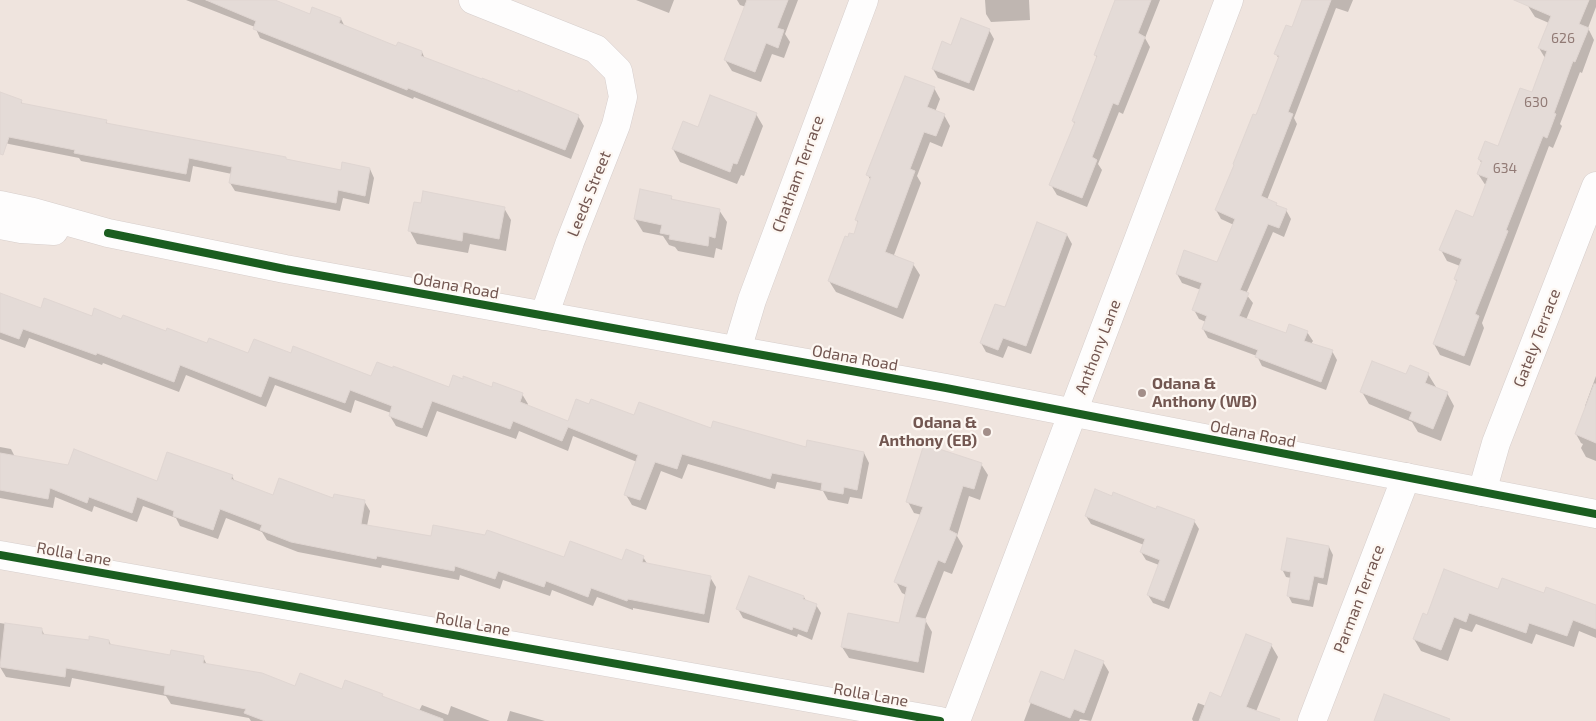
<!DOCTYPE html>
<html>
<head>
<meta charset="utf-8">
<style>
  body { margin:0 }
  canvas { display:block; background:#f8f3f0 }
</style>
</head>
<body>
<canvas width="1596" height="721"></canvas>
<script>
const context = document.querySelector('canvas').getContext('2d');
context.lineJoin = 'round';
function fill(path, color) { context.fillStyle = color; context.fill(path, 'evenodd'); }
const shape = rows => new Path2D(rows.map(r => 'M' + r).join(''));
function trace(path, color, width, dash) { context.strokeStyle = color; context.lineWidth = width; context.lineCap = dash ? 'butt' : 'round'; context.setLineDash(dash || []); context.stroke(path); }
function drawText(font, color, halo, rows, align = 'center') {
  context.font = font + ' "Exo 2",sans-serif'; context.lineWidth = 4.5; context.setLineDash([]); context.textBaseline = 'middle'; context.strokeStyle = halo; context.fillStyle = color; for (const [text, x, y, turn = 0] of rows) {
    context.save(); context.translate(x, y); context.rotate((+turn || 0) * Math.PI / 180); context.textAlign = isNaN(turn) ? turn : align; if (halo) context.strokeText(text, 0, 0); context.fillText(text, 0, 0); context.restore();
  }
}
fill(shape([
  [0,0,1596,0,1596,721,0,721]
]), '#efe4de');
fill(shape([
  [186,0,272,0,311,15,313,9,341,19,345,27,397,48,422,52,425,59,578,116,584,126,571,159,414,97,413,99,260,38,255,27],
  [636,0,674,0,669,13],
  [737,0,798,0,785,34,790,42,784,58,772,54,761,82,732,71,725,60,746,7,740,5],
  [985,0,1029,0,1030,20,991,22,986,14],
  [1117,0,1160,0,1145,38,1150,47,1123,114,1119,112,1098,164,1102,170,1087,207,1057,195,1051,185,1075,125,1073,121,1098,59,1095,55],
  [1303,0,1353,0,1348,12,1336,8,1294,118,1297,124,1267,200,1286,210,1291,219,1284,237,1273,232,1246,294,1253,303,1246,320,1287,335,1307,332,1313,341,1311,344,1332,351,1337,360,1326,390,1262,366,1257,356,1208,338,1203,329,1206,322,1199,319,1194,310,1201,290,1182,283,1177,274,1218,263,1234,225,1221,219,1216,210,1257,117,1279,59,1276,54,1292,29],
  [1531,0,1596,0,1596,7,1588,28,1594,40,1582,73,1580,72,1560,124,1562,126,1553,148,1549,146,1482,323,1484,328,1470,366,1440,355,1434,344,1457,283,1455,279,1460,266,1447,261,1441,250,1474,218,1486,186,1478,174,1482,164,1479,159,1499,148,1533,94,1545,58,1539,48,1549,23,1535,17,1528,6],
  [989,30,994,39,974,91,938,78,933,69],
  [934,88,940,99,935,112,944,115,950,126,942,147,930,142,917,176,921,183,894,255,913,264,920,275,903,319,836,292,829,281,855,236,859,224,856,220,871,181,868,175],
  [0,94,21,101,23,105,106,121,108,125,342,171,370,169,374,178,369,204,343,198,340,211,235,191,230,183,232,174,193,166,190,182,81,161,79,158,9,144,0,141],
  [756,114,763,126,744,176,741,175,737,184,680,162,673,149,698,129],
  [671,197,673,201,719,210,727,222,722,250,716,248,714,258,678,251,675,247,669,245,663,236,643,232,635,219],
  [504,208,511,220,506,251,470,244,468,253,417,244,410,231],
  [1067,235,1072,244,1031,354,1008,346,1003,358,986,352,981,343,1005,309],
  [0,294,42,310,122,320,249,355,291,355,372,378,449,388,493,388,522,394,528,404,527,406,568,423,589,405,635,417,712,430,807,449,864,453,869,463,862,499,850,497,848,504,828,500,823,491,777,482,775,489,688,464,682,479,661,471,646,510,632,505,626,495,637,462,573,436,568,451,519,431,516,439,437,411,427,437,396,426,390,416,391,413,355,400,351,413,275,385,266,407,186,375,179,392,103,363,102,365,29,338,25,348,0,339],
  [1428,374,1436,387,1435,388,1447,393,1454,406,1441,441,1418,432,1412,422,1369,404,1362,392,1407,376],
  [1596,376,1596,461,1586,457,1581,448,1583,444,1581,443,1576,434,1586,408,1585,406],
  [0,447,11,449,15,457,158,482,232,476,235,482,273,497,364,501,370,511,367,526,565,558,622,562,643,557,648,565,710,577,716,587,709,623,633,608,633,610,597,597,593,606,552,590,550,596,503,580,500,589,460,575,459,580,382,565,381,568,298,552,267,540,262,532,226,518,218,539,180,526,176,518,143,506,137,522,94,506,92,512,55,497,53,508,0,498],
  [981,464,988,475,980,500,969,496,957,536,963,546,952,574,944,571,925,620,932,632,924,673,849,658,842,647,900,624,906,595,902,593,896,582,922,515,914,513,908,502],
  [1112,497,1194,521,1199,529,1169,609,1153,603,1148,595,1159,565,1146,560,1141,552,1144,545,1091,524,1086,516],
  [1329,547,1333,555,1327,585,1318,583,1313,607,1292,603,1288,595,1291,578,1286,577,1282,569],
  [1499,590,1545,595,1596,606,1596,638,1579,631,1574,647,1536,634,1532,644,1476,624,1472,632,1460,628,1448,661,1421,651,1414,639,1428,616],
  [804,597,806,601,816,605,821,613,812,640,798,634,797,637,743,618,738,609],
  [0,623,42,630,45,636,90,642,109,641,111,645,171,657,203,657,207,665,296,688,342,691,419,711,422,705,448,715,451,706,490,721,251,721,249,718,171,704,166,696,72,678,70,687,6,677,0,667],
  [1271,645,1278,657,1253,719,1253,721,1193,721,1192,719,1198,703,1206,706,1221,698],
  [1103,662,1109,672,1091,721,1080,719,1079,721,1024,721,1042,673,1065,681],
  [510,711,545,721,507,721]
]), '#0003');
const building = shape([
  [206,0,275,0,310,14,312,7,341,18,339,23,396,46,398,42,422,51,421,56,482,79,482,78,518,92,518,90,579,115,565,150,408,88,407,90,253,29,256,21,206,0],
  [747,0,788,0,777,28,784,30,778,48,766,43,755,72,724,60,747,0],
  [1115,0,1151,0,1138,33,1145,37,1118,105,1113,103,1092,157,1097,160,1082,198,1049,185,1075,122,1072,121,1097,56,1094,55,1115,0],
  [1302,0,1331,0,1288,112,1293,114,1261,196,1277,203,1276,205,1287,209,1279,228,1268,224,1240,290,1249,293,1239,316,1286,333,1289,324,1308,331,1304,341,1333,350,1321,382,1255,357,1258,350,1202,329,1207,316,1192,310,1202,283,1176,274,1184,250,1217,262,1235,219,1215,210,1234,165,1233,164,1253,114,1256,115,1279,56,1274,54,1286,25,1292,27,1302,0],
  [1514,0,1589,0,1579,24,1589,28,1575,62,1573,61,1554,113,1556,114,1547,138,1543,136,1506,230,1508,231,1475,314,1479,316,1464,356,1433,344,1457,280,1454,279,1462,259,1439,250,1456,210,1473,217,1488,178,1477,174,1482,161,1478,159,1485,141,1498,146,1520,88,1532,92,1547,51,1538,48,1551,16,1514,0],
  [961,18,990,29,969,83,932,69,942,41,951,45,961,18],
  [905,76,935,87,927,107,945,114,936,136,924,132,910,169,915,171,885,252,914,263,897,308,828,281,845,236,848,237,849,233,854,234,858,221,855,220,871,177,866,175,905,76],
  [0,92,22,100,21,103,107,120,106,123,286,157,286,159,341,170,342,162,370,168,365,196,338,190,336,203,229,183,232,167,189,158,186,174,74,153,75,150,9,137,3,155,0,154,0,92],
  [710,95,757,113,737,164,733,163,730,172,672,149,683,121,698,127,710,95],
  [640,189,672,196,671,199,720,209,715,238,709,236,708,246,669,239,670,235,660,233,662,225,634,219,640,189],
  [423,191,505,207,499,239,463,232,462,241,408,231,414,202,421,203,423,191],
  [1037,222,1067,234,1026,346,1003,338,998,350,980,343,995,304,1005,307,1037,222],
  [0,293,41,308,44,298,92,316,94,308,121,319,123,315,166,331,167,328,207,343,209,338,248,353,254,339,291,353,293,346,371,376,377,362,393,368,393,366,449,387,453,375,463,379,463,376,492,387,493,382,523,393,520,402,568,421,576,399,589,404,591,399,634,415,639,402,711,428,713,421,806,447,807,440,864,452,857,490,844,487,843,494,821,490,822,483,772,473,770,479,682,454,677,469,655,462,640,500,624,495,638,455,568,427,562,441,513,421,510,429,432,401,422,428,389,416,392,406,350,390,345,403,269,376,261,397,180,365,174,382,97,353,96,355,23,329,19,339,0,332,0,293],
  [1372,361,1406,374,1410,365,1429,373,1425,383,1448,392,1433,429,1409,419,1412,412,1360,392,1372,361],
  [1594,384,1596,384,1596,443,1575,434,1594,384],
  [924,444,982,463,974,489,963,486,949,530,957,534,945,563,938,560,915,617,926,619,918,662,841,647,848,613,899,623,907,587,894,582,923,507,906,502,924,444],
  [74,449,157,481,167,452,233,475,231,479,273,495,279,478,333,498,334,494,365,500,361,524,431,536,433,525,485,535,487,530,564,557,570,541,622,560,626,549,644,556,642,562,711,576,704,614,628,599,627,601,591,588,588,597,546,581,544,587,498,571,495,579,455,566,454,571,377,556,376,559,291,542,260,530,262,525,220,509,213,530,173,516,174,511,137,497,132,513,89,497,87,503,50,488,48,499,0,490,0,453,68,465,74,449],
  [1095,489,1112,496,1113,492,1156,509,1157,506,1195,520,1164,601,1147,595,1160,560,1140,552,1145,539,1085,516,1095,489],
  [1287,538,1329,546,1323,578,1314,576,1309,600,1287,596,1291,572,1281,570,1287,538],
  [1444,569,1498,589,1502,578,1544,593,1546,587,1596,605,1596,629,1573,620,1567,636,1529,623,1526,633,1469,613,1466,622,1454,617,1441,650,1413,639,1423,613,1427,615,1444,569],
  [749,576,804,596,803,599,817,604,807,632,793,627,792,630,736,609,749,576],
  [5,623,42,628,42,634,89,640,89,636,109,640,109,644,170,655,171,650,204,656,203,663,262,673,295,686,300,673,342,689,345,680,383,694,382,696,443,719,443,721,265,721,244,713,246,709,164,694,165,686,66,668,65,677,0,667,5,623],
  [1246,634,1272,644,1246,707,1280,719,1279,721,1199,721,1210,692,1221,697,1246,634],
  [1075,650,1104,661,1084,713,1074,709,1070,718,1029,702,1041,671,1064,680,1075,650],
  [1384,694,1450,719,1449,721,1374,721,1384,694]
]);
fill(building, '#e4dbd7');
trace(building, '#e0d6d2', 1);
const street = shape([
  [473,0,596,49,618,71,623,97,616,125,570,242,544,316],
  [737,350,752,300,864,0],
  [1482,492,1496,443,1596,186],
  [0,555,940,721],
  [956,721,1229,0],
  [1312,721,1406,477]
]);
const secondary = shape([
  [0,205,33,212,108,233,285,269,946,388,1596,514],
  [0,225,21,229,54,231]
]);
trace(street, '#d6cecc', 29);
trace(secondary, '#d7cecb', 29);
trace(street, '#fefdfd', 28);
trace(secondary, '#fefdfd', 28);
trace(shape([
  [108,233,285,269,946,388,1596,514],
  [0,555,940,721]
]), '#1b5e20', 8);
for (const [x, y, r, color] of [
  [1142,393,5,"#a28e89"],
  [987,432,5,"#a28e89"]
]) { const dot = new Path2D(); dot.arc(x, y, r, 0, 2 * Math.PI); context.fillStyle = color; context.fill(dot); trace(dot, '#fdf7f2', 2); }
drawText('14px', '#917a75', null, [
  ["626",1563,38],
  ["630",1536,102],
  ["634",1505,168]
]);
drawText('16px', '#735751', '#fdf7f2', [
  ["Chatham Terrace",798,174,-70],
  ["Leeds Street",589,194,-68],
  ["Odana Road",456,286,10],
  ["Gately Terrace",1537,338,-69],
  ["Anthony Lane",1098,347,-69],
  ["Odana Road",855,358,10],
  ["Odana Road",1253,434,11],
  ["Rolla Lane",74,554,10],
  ["Parman Terrace",1359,599,-69],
  ["Rolla Lane",473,624,10],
  ["Rolla Lane",871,695,10]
]);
drawText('bold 16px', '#735751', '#fdf7f2', [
  ["Odana &",1152,384],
  ["Anthony (WB)",1152,402],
  ["Odana &",977,423,"right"],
  ["Anthony (EB)",977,441,"right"]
], 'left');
</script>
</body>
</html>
